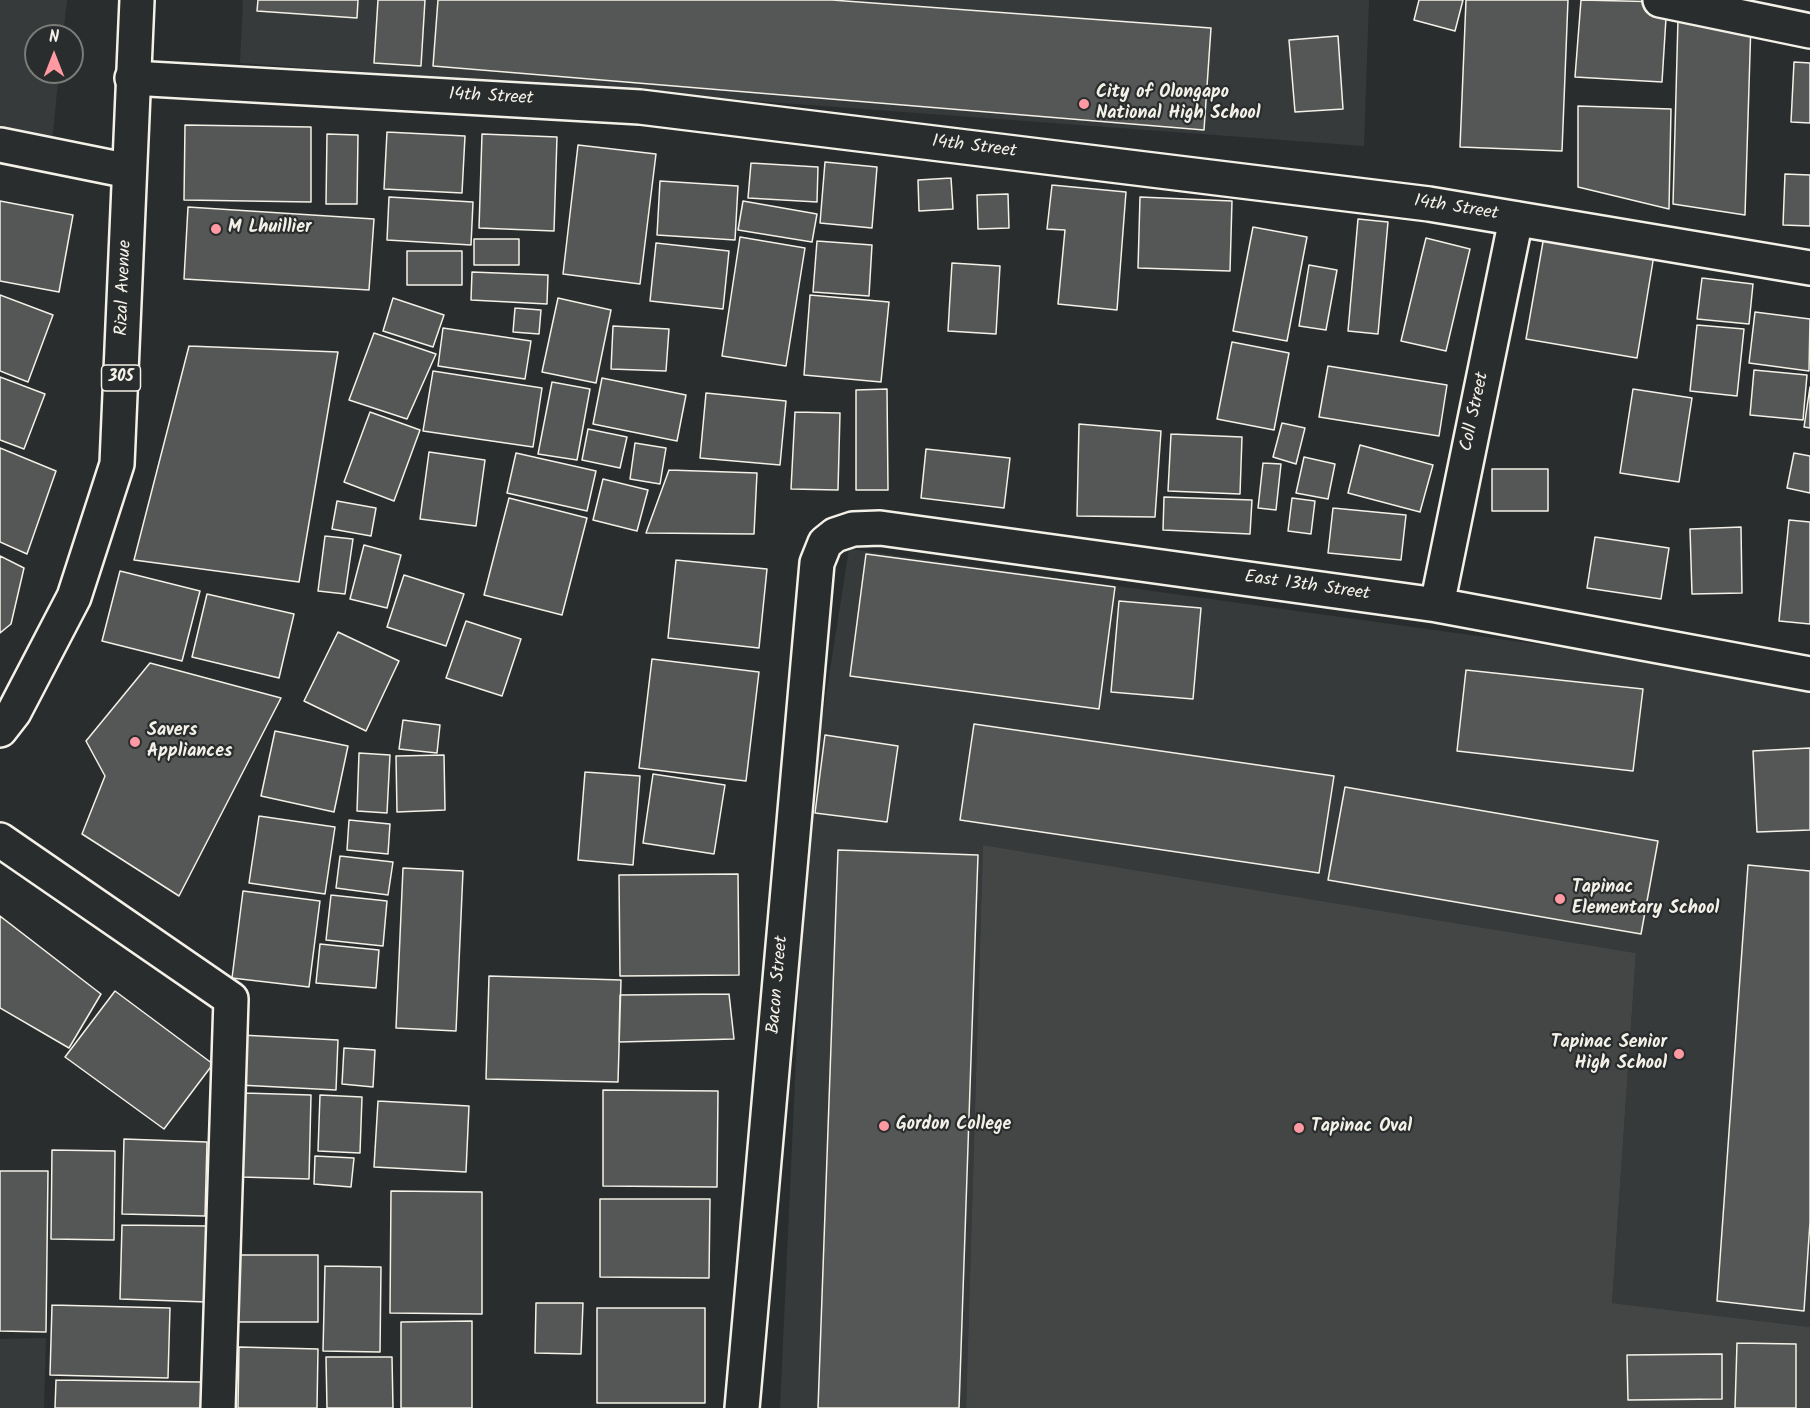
<!DOCTYPE html>
<html>
<head>
<meta charset="utf-8">
<style>
  body { margin:0 }
  #map { position:relative; width:1810px; height:1408px; overflow:hidden; background:#2a2d2e; font-family:Kalam,sans-serif }
  canvas { display:block }
  .north { position:absolute; left:24px; top:24px; width:60px; height:60px; box-sizing:border-box; background:#2a2d2e; border:2px solid #7b7b78; border-radius:50%; rotate:0deg; font-size:16px; font-weight:700; line-height:24px; text-align:center; color:#f4f1e8 }
  .north::after { content:''; display:block; margin:auto; width:21px; height:27px; background:#ff9aa2; clip-path:polygon(50% 0,100% 100%,50% 72%,0 100%) }
</style>
</head>
<body>
<div id="map">
<canvas width="1810" height="1408"></canvas>
<div class="north">N</div>
</div>
<script>
const context = document.querySelector('canvas').getContext('2d');
context.lineJoin = 'round';
function fill(path, color) { context.fillStyle = color; context.fill(path, 'evenodd'); }
const shape = rows => new Path2D(rows.map(r => 'M' + r).join(''));
function trace(path, color, width, dash) { context.strokeStyle = color; context.lineWidth = width; context.lineCap = dash ? 'butt' : 'round'; context.setLineDash(dash || []); context.stroke(path); }
function drawText(font, color, halo, rows, align = 'center') {
  context.font = font + ' Kalam,sans-serif'; context.lineWidth = 4.5; context.setLineDash([]); context.textBaseline = 'middle'; context.strokeStyle = halo; context.fillStyle = color; for (const [text, x, y, turn = 0] of rows) {
    context.save(); context.translate(x, y); context.rotate((+turn || 0) * Math.PI / 180); context.textAlign = isNaN(turn) ? turn : align; if (halo) context.strokeText(text, 0, 0); context.fillText(text, 0, 0); context.restore();
  }
}
fill(shape([
  [0,0,67,0,63,36,36,36,36,72,59,72,52,142,0,136],
  [243,0,1369,0,1364,146,240,63],
  [849,549,1810,682,1810,1327,1612,1303,1636,953,983,845,966,1408,780,1408,807,816],
  [46,1338,44,1408,0,1408,0,1339]
]), '#373a3a');
fill(shape([
  [983,845,1636,953,1612,1303,1810,1327,1810,1408,966,1408]
]), '#444645');
const building = shape([
  [258,0,358,0,357,18,257,11,258,0],
  [378,0,425,0,421,66,374,63,378,0],
  [438,0,832,0,1211,28,1204,130,433,66,438,0],
  [1419,0,1463,0,1455,31,1414,20,1419,0],
  [1466,0,1568,0,1562,151,1460,147,1466,0],
  [1581,0,1667,2,1662,82,1575,77,1581,0],
  [1678,19,1751,22,1745,215,1673,204,1678,19],
  [1338,36,1343,109,1295,112,1289,40,1338,36],
  [1794,62,1810,63,1810,123,1791,122,1794,62],
  [1578,106,1671,109,1669,209,1578,187,1578,106],
  [185,125,311,127,311,202,184,200,185,125],
  [387,132,465,136,462,193,384,189,387,132],
  [327,134,358,135,357,204,326,204,327,134],
  [482,134,557,137,554,231,479,228,482,134],
  [578,145,656,154,640,284,563,274,578,145],
  [825,162,877,167,872,228,820,223,825,162],
  [751,163,818,167,817,202,748,198,751,163],
  [1785,174,1810,175,1810,226,1783,225,1785,174],
  [951,178,953,209,919,211,918,180,951,178],
  [660,181,738,186,735,240,657,235,660,181],
  [1052,185,1126,192,1117,310,1058,304,1065,230,1047,229,1052,185],
  [1008,194,1009,228,978,229,977,195,1008,194],
  [389,197,473,202,471,245,387,240,389,197],
  [1140,197,1232,201,1230,271,1138,268,1140,197],
  [0,201,73,215,59,292,0,281,0,201],
  [743,201,817,214,812,242,738,230,743,201],
  [188,207,374,219,369,290,184,279,188,207],
  [1358,219,1388,222,1378,334,1348,331,1358,219],
  [1253,227,1307,237,1287,341,1233,331,1253,227],
  [1544,236,1654,255,1637,358,1526,339,1544,236],
  [740,237,805,248,786,366,722,356,740,237],
  [1426,238,1470,249,1446,351,1401,341,1426,238],
  [474,239,519,239,519,265,474,265,474,239],
  [817,241,872,245,869,296,813,292,817,241],
  [656,243,729,251,723,309,650,301,656,243],
  [407,251,462,251,462,285,407,285,407,251],
  [952,263,1000,266,996,334,948,331,952,263],
  [1309,265,1337,270,1326,330,1299,326,1309,265],
  [472,272,548,275,547,304,471,300,472,272],
  [1702,278,1753,284,1749,324,1697,319,1702,278],
  [0,295,53,315,28,382,0,371,0,295],
  [810,295,889,302,881,382,804,375,810,295],
  [393,298,444,315,433,347,383,331,393,298],
  [558,298,611,310,596,383,542,372,558,298],
  [515,308,541,310,539,334,513,332,515,308],
  [1755,312,1810,319,1809,371,1749,363,1755,312],
  [1697,325,1744,329,1737,396,1690,391,1697,325],
  [613,326,669,329,666,371,611,369,613,326],
  [443,328,531,341,525,379,438,366,443,328],
  [374,333,436,354,407,419,349,400,374,333],
  [1232,342,1289,353,1274,430,1217,419,1232,342],
  [189,346,338,352,299,582,134,560,189,346],
  [1328,366,1447,385,1439,436,1319,417,1328,366],
  [1754,370,1807,375,1803,420,1750,415,1754,370],
  [433,371,542,388,533,447,423,431,433,371],
  [0,377,45,394,24,449,0,440,0,377],
  [602,378,686,395,677,441,593,424,602,378],
  [552,382,590,389,577,460,538,454,552,382],
  [1810,387,1810,428,1804,427,1810,387],
  [887,389,888,490,856,490,856,390,887,389],
  [1633,389,1692,398,1679,482,1620,473,1633,389],
  [706,393,786,401,780,465,700,458,706,393],
  [370,412,420,430,394,501,344,482,370,412],
  [795,412,840,413,838,490,791,489,795,412],
  [1282,423,1305,428,1296,464,1273,457,1282,423],
  [1079,424,1161,431,1155,517,1077,516,1079,424],
  [588,429,627,437,620,468,582,460,588,429],
  [1171,434,1242,437,1240,494,1168,491,1171,434],
  [635,443,666,448,660,484,630,479,635,443],
  [1360,445,1433,465,1420,512,1348,493,1360,445],
  [0,448,56,471,27,554,0,542,0,448],
  [926,449,1010,458,1004,508,921,498,926,449],
  [429,452,485,460,476,526,420,519,429,452],
  [516,453,596,471,587,511,507,493,516,453],
  [1794,453,1810,456,1810,493,1787,488,1794,453],
  [1304,457,1335,464,1328,499,1296,493,1304,457],
  [1263,463,1281,464,1276,510,1258,508,1263,463],
  [1492,469,1548,469,1548,511,1492,511,1492,469],
  [669,470,757,473,754,534,646,533,669,470],
  [603,479,648,490,637,531,593,520,603,479],
  [1164,497,1252,500,1250,534,1163,530,1164,497],
  [509,498,587,518,562,615,484,595,509,498],
  [1292,498,1315,501,1311,534,1288,531,1292,498],
  [337,501,376,508,371,536,332,529,337,501],
  [1333,508,1406,515,1401,560,1328,553,1333,508],
  [1789,520,1810,522,1810,624,1779,621,1789,520],
  [1741,527,1742,593,1692,594,1690,529,1741,527],
  [325,536,353,539,345,594,318,591,325,536],
  [1595,537,1669,548,1661,599,1587,588,1595,537],
  [364,545,401,555,387,608,350,599,364,545],
  [866,554,1115,587,1099,709,850,676,866,554],
  [0,556,24,568,11,624,0,633,0,556],
  [676,560,767,569,759,648,668,638,676,560],
  [120,571,200,591,182,661,102,641,120,571],
  [404,575,464,594,446,646,387,627,404,575],
  [207,594,294,614,279,678,192,657,207,594],
  [1119,601,1201,608,1193,699,1111,692,1119,601],
  [466,621,521,639,502,696,446,678,466,621],
  [338,632,399,661,366,731,304,701,338,632],
  [652,659,759,672,746,781,639,768,652,659],
  [150,663,281,698,179,896,82,834,105,776,86,741,150,663],
  [1466,670,1643,689,1633,771,1457,751,1466,670],
  [403,720,440,725,437,753,399,749,403,720],
  [974,724,1334,776,1319,873,960,820,974,724],
  [275,731,348,746,334,812,261,796,275,731],
  [825,735,898,746,887,822,815,813,825,735],
  [1810,748,1810,830,1757,832,1753,751,1810,748],
  [359,753,390,755,387,813,357,811,359,753],
  [444,755,445,810,397,812,396,756,444,755],
  [585,772,640,776,633,865,578,860,585,772],
  [653,774,725,785,714,854,643,843,653,774],
  [1345,787,1658,841,1641,934,1328,880,1345,787],
  [259,816,335,827,325,894,249,883,259,816],
  [349,820,390,824,388,854,347,850,349,820],
  [838,850,978,855,959,1408,818,1408,838,850],
  [340,856,393,862,388,895,336,888,340,856],
  [1748,865,1810,871,1810,1222,1804,1311,1717,1301,1748,865],
  [403,868,463,871,456,1031,396,1028,403,868],
  [738,874,739,975,620,976,619,875,738,874],
  [243,891,320,901,309,987,232,978,243,891],
  [331,895,387,901,383,946,326,940,331,895],
  [0,916,101,994,69,1048,0,1008,0,916],
  [320,944,379,950,376,988,316,983,320,944],
  [489,976,621,980,618,1082,486,1079,489,976],
  [115,991,213,1064,164,1129,65,1057,115,991],
  [729,994,734,1039,619,1042,620,995,729,994],
  [241,1035,338,1040,336,1090,239,1085,241,1035],
  [344,1048,375,1050,373,1087,342,1084,344,1048],
  [603,1090,718,1091,717,1187,603,1186,603,1090],
  [244,1093,311,1095,309,1179,241,1177,244,1093],
  [320,1095,362,1097,360,1153,318,1151,320,1095],
  [378,1101,469,1106,466,1172,374,1167,378,1101],
  [124,1139,207,1142,205,1216,122,1214,124,1139],
  [52,1150,115,1151,114,1240,51,1239,52,1150],
  [315,1156,354,1158,351,1187,314,1184,315,1156],
  [0,1171,48,1171,46,1332,0,1331,0,1171],
  [391,1191,482,1192,482,1314,390,1313,391,1191],
  [600,1199,710,1199,709,1278,600,1277,600,1199],
  [122,1225,208,1226,206,1302,120,1299,122,1225],
  [237,1255,318,1255,318,1322,237,1322,237,1255],
  [325,1266,381,1267,380,1352,323,1351,325,1266],
  [536,1303,583,1303,581,1354,535,1353,536,1303],
  [52,1305,170,1308,168,1378,50,1375,52,1305],
  [597,1308,705,1308,705,1403,597,1403,597,1308],
  [472,1321,472,1408,401,1408,401,1322,472,1321],
  [1737,1343,1796,1344,1796,1408,1735,1408,1737,1343],
  [239,1347,318,1349,317,1408,238,1408,239,1347],
  [1722,1354,1722,1399,1628,1400,1627,1355,1722,1354],
  [326,1357,392,1357,393,1408,327,1408,326,1357],
  [56,1380,201,1382,201,1408,55,1408,56,1380]
]);
fill(building, '#555756');
trace(building, '#f4f1e8', 1.5);
const street = shape([
  [1660,0,1810,31],
  [0,145,129,171],
  [1437,605,1516,219],
  [0,840,231,999,218,1408],
  [742,1408,817,563,825,543,835,535,853,529,880,528,1437,605,1810,674]
]);
const secondary = shape([
  [132,78,640,107,1429,204,1810,268]
]);
const primary = shape([
  [0,730,14,712,74,597,117,464,137,0]
]);
trace(street, '#f4f1e8', 38);
trace(secondary, '#f4f1e8', 38);
trace(primary, '#f4f1e8', 38);
trace(street, '#2a2d2e', 33);
trace(secondary, '#2a2d2e', 33);
trace(primary, '#2a2d2e', 33);
for (const [x, y, r, color] of [
  [1084,104,6,"#ff9aa2"],
  [216,229,6,"#ff9aa2"],
  [135,742,6,"#ff9aa2"],
  [1560,899,6,"#ff9aa2"],
  [1679,1054,6,"#ff9aa2"],
  [884,1126,6,"#ff9aa2"],
  [1299,1128,6,"#ff9aa2"]
]) { const dot = new Path2D(); dot.arc(x, y, r, 0, 2 * Math.PI); context.fillStyle = color; context.fill(dot); trace(dot, '#2a2d2e', 2); }
for (const [x, y, w] of [
  [121,378,39]
]) { const box = new Path2D(); box.roundRect(x - w / 2, y - 13, w, 26, 4.5); context.fillStyle = '#2a2d2e'; context.fill(box); trace(box, '#f4f1e8', 1.5); }
drawText('bold 16px', '#f4f1e8', null, [
  ["305",121,378]
]);
drawText('bold 18px', '#f4f1e8', '#2a2d2e', [
  ["City of Olongapo",1096,94],
  ["National High School",1096,115],
  ["M Lhuillier",228,229],
  ["Savers",147,732],
  ["Appliances",147,753],
  ["Tapinac",1572,889],
  ["Elementary School",1572,910],
  ["Tapinac Senior",1667,1044,"right"],
  ["High School",1667,1065,"right"],
  ["Gordon College",896,1126],
  ["Tapinac Oval",1311,1128]
], 'left');
drawText('18px', '#f4f1e8', '#2a2d2e', [
  ["14th Street",491,98,3],
  ["14th Street",974,148,7],
  ["14th Street",1456,209,9],
  ["Rizal Avenue",125,288,-88],
  ["Coll Street",1476,412,-78],
  ["East 13th Street",1307,587,8],
  ["Bacon Street",779,985,-85]
]);
</script>
</body>
</html>
